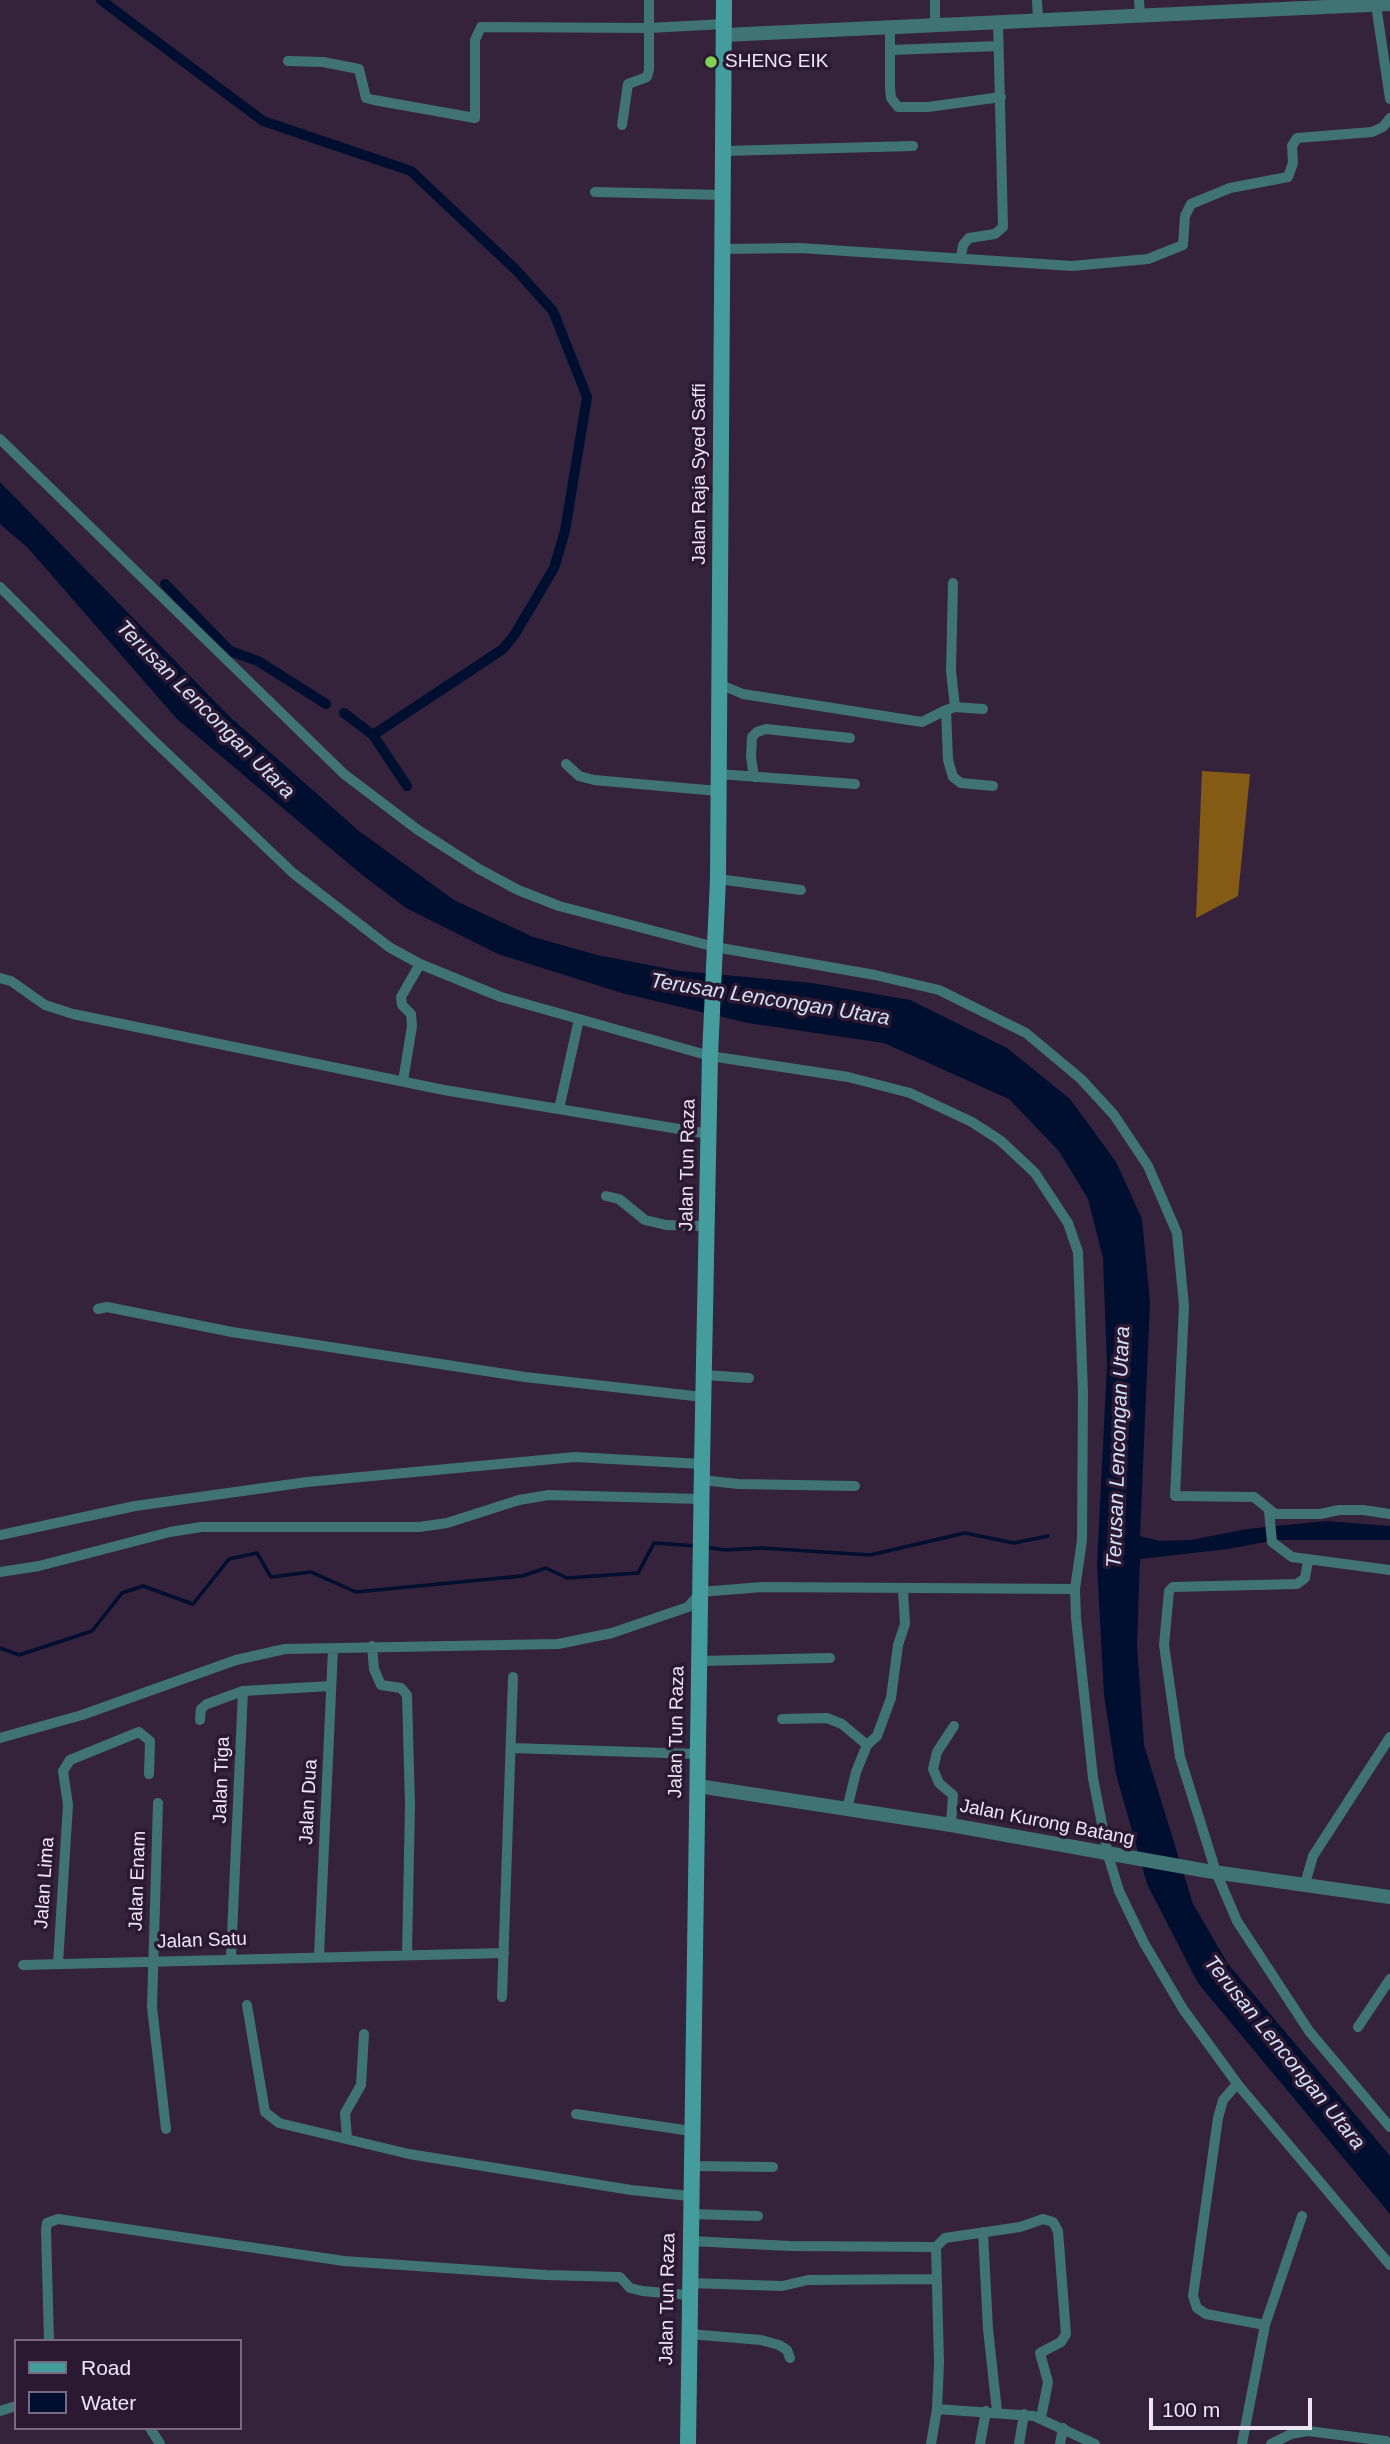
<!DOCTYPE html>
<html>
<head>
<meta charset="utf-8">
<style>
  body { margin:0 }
  #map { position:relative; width:1390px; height:2444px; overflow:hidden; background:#35233c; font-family:Helvetica,sans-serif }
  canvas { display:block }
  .legend { position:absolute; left:14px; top:2339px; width:228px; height:91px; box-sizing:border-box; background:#2b1932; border:2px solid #796a80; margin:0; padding:9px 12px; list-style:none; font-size:21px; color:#efe4f4 }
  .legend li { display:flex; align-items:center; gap:14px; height:35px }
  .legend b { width:35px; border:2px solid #796a80 }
  .scale { position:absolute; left:1149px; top:2398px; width:163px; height:32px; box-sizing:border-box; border:4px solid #efe4f4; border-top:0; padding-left:9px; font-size:21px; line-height:24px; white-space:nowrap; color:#efe4f4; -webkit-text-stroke:5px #2b1932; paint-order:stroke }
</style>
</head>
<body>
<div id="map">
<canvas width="1390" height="2444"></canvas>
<ul class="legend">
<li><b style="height:9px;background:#459c9c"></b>Road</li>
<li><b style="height:19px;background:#000e2f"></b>Water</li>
</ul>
<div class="scale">100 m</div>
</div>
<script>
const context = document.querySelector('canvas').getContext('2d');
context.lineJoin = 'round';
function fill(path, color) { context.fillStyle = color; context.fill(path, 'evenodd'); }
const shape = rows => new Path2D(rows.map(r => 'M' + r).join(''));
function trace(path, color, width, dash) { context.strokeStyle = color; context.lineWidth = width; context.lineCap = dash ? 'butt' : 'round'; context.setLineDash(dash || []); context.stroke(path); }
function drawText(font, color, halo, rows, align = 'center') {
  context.font = font + ' Helvetica,sans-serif'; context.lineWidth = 7; context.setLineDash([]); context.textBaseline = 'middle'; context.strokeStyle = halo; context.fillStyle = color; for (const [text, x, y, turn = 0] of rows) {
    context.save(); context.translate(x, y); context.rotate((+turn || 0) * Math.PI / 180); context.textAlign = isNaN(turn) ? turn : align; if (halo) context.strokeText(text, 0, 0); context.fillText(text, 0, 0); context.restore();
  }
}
fill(shape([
  [1202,771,1250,774,1238,896,1196,918]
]), '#835b14');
fill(shape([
  [0,482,230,717,359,831,454,900,533,937,597,955,680,971,812,983,910,1000,1007,1048,1070,1099,1116,1162,1142,1219,1150,1302,1140,1536,1159,1541,1191,1540,1247,1529,1326,1521,1390,1526,1390,1540,1275,1540,1228,1549,1140,1559,1137,1645,1144,1745,1193,1904,1228,1964,1390,2156,1390,2214,1198,1983,1147,1884,1116,1774,1104,1695,1097,1565,1107,1365,1103,1258,1088,1199,1059,1151,1009,1099,884,1043,748,1023,622,993,498,954,406,908,361,874,177,719,28,548,0,524]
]), '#000e2f');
trace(shape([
  [704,1547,725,1550,762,1548,870,1555,965,1533,1014,1543,1048,1536],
  [0,1648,19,1655,92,1631,122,1593,143,1586,193,1604,229,1559,257,1553,271,1577,311,1572,356,1592,522,1576,546,1568,567,1578,638,1573,654,1543,697,1546]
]), '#000e2f', 3.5);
trace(shape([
  [101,0,263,121,411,171,517,271,553,311,587,397,565,531,554,568,515,634,503,649,373,735,344,713],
  [165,584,230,651,258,661,326,704],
  [373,735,407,786]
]), '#000e2f', 10);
trace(shape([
  [935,0,935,25],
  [1037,0,1038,20],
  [1139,0,1140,16],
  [1376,5,1390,99],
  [890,27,890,87,891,98,898,107,928,107,1001,97],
  [891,50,998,46],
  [288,61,323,62,359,69,366,98,374,100,475,118,475,40,481,27,649,28,724,24],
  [622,125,628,84,647,77,649,70,649,0],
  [724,151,913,146],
  [595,192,724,195],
  [724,249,800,248,1072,266,1148,259,1183,245,1185,216,1191,204,1230,188,1288,177,1293,163,1292,146,1297,138,1372,132,1383,127,1390,118],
  [961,257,963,245,969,238,995,234,1003,227,998,22],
  [0,439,344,774,418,830,479,869,518,890,559,906,715,947,875,975,939,990,1026,1033,1081,1079,1114,1115,1148,1166,1177,1233,1184,1306,1175,1496,1254,1497,1275,1514,1320,1514,1339,1510,1363,1510,1390,1514],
  [0,587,150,737,293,873,389,947,420,964,501,997,710,1056,848,1077,910,1093,972,1122,1001,1141,1035,1173,1068,1223,1078,1252,1083,1394,1082,1540,1075,1589,1076,1618,1093,1778,1108,1855,1119,1891,1144,1943,1183,2009,1239,2086,1390,2265],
  [719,684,743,694,922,722,946,710,948,760,953,777,961,783,993,786],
  [955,707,983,709],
  [946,710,955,707,951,671,953,583],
  [566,764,579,776,594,780,718,791],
  [718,774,855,784],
  [754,777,751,757,752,737,757,732,766,729,850,738],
  [718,879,801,890],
  [0,978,11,981,45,1005,73,1014,444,1090,709,1134],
  [403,1081,412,1026,411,1014,402,1005,401,997,420,964],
  [559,1109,579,1019],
  [606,1196,619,1199,645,1220,666,1225,708,1226],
  [98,1309,107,1307,232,1332,525,1377,703,1397],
  [705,1375,749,1378],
  [702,1480,738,1484,855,1486],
  [1269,1511,1272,1542,1292,1557,1390,1570],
  [0,1535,135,1506,307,1482,575,1457,702,1464],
  [1308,1561,1305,1578,1297,1584,1173,1587,1169,1591,1164,1645,1180,1757,1216,1872,1237,1921,1309,2031,1390,2127],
  [0,1572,39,1566,170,1532,201,1527,419,1527,447,1523,519,1500,549,1495,701,1499],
  [372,1646,374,1669,381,1685,401,1688,407,1695,410,1804,407,1955],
  [699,1661,830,1658],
  [782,1719,827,1718,842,1724,867,1745,856,1772,847,1809],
  [200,1720,201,1709,207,1704,243,1691,331,1686],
  [0,1738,82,1715,236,1660,285,1649,558,1644,612,1633,688,1607,701,1592,762,1587,1075,1589],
  [867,1745,877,1736,891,1698,898,1645,905,1624,903,1591],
  [512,1748,697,1754],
  [158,1803,152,2007,166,2129],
  [951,1825,953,1795,939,1783,933,1769,937,1752,954,1726],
  [1305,1884,1313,1856,1390,1737],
  [319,1956,333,1649],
  [231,1957,243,1691],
  [58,1963,68,1805,63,1771,70,1760,139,1732,150,1741,149,1774],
  [23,1965,504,1953],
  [502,1997,513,1677],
  [247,2005,265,2112,279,2123,409,2154,631,2190,690,2196],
  [1358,2027,1390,1979],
  [1237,2084,1223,2100,1218,2118,1193,2296,1197,2308,1206,2314,1265,2325,1242,2444],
  [576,2114,691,2131],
  [347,2138,345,2113,361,2085,364,2034],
  [690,2166,773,2167],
  [691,2214,758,2216],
  [983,2232,988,2329,997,2411],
  [690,2241,790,2246,936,2247],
  [689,2283,782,2286,808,2280,935,2279],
  [1265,2325,1302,2216],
  [689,2334,761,2340,779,2345,787,2350,790,2358],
  [49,2341,46,2230,47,2223,58,2219,344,2261,546,2275,620,2277,630,2288,642,2291,688,2295],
  [937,2409,1034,2416,1095,2444],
  [0,2411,16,2406],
  [150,2428,160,2444],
  [931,2444,937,2409,939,2363,936,2247,945,2238,1020,2227,1043,2219,1053,2222,1058,2231,1066,2334,1061,2342,1040,2353,1048,2382,1041,2418],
  [980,2444,986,2411],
  [1019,2444,1024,2414],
  [1060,2444,1063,2428],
  [1271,2444,1291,2434,1308,2431,1386,2441]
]), '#407373', 10);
trace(shape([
  [724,35,1390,4],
  [698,1786,951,1825,1207,1871,1390,1897]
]), '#407373', 14);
trace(shape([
  [688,2444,702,1464,710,1056,718,879,724,0]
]), '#459c9c', 16);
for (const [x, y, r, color] of [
  [711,62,7,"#80d051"]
]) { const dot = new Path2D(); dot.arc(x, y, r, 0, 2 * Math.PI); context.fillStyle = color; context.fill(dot); trace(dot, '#2b1932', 2.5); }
drawText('19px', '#efe4f4', '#2b1932', [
  ["SHENG EIK",725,62]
], 'left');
drawText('19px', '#efe4f4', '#2b1932', [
  ["Jalan Raja Syed Saffi",700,474,-90],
  ["Jalan Tun Raza",688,1165,-89],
  ["Jalan Tun Raza",677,1732,-89],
  ["Jalan Tiga",222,1780,-88],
  ["Jalan Dua",309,1802,-87],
  ["Jalan Kurong Batang",1047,1823,11],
  ["Jalan Enam",138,1881,-88],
  ["Jalan Lima",45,1883,-86],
  ["Jalan Satu",202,1941,-2],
  ["Jalan Tun Raza",668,2299,-89]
]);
drawText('italic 21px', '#d2e1f4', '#2b1932', [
  ["Terusan Lencongan Utara",205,710,45],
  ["Terusan Lencongan Utara",770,1000,9],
  ["Terusan Lencongan Utara",1119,1447,-88],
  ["Terusan Lencongan Utara",1284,2053,51]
]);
</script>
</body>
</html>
